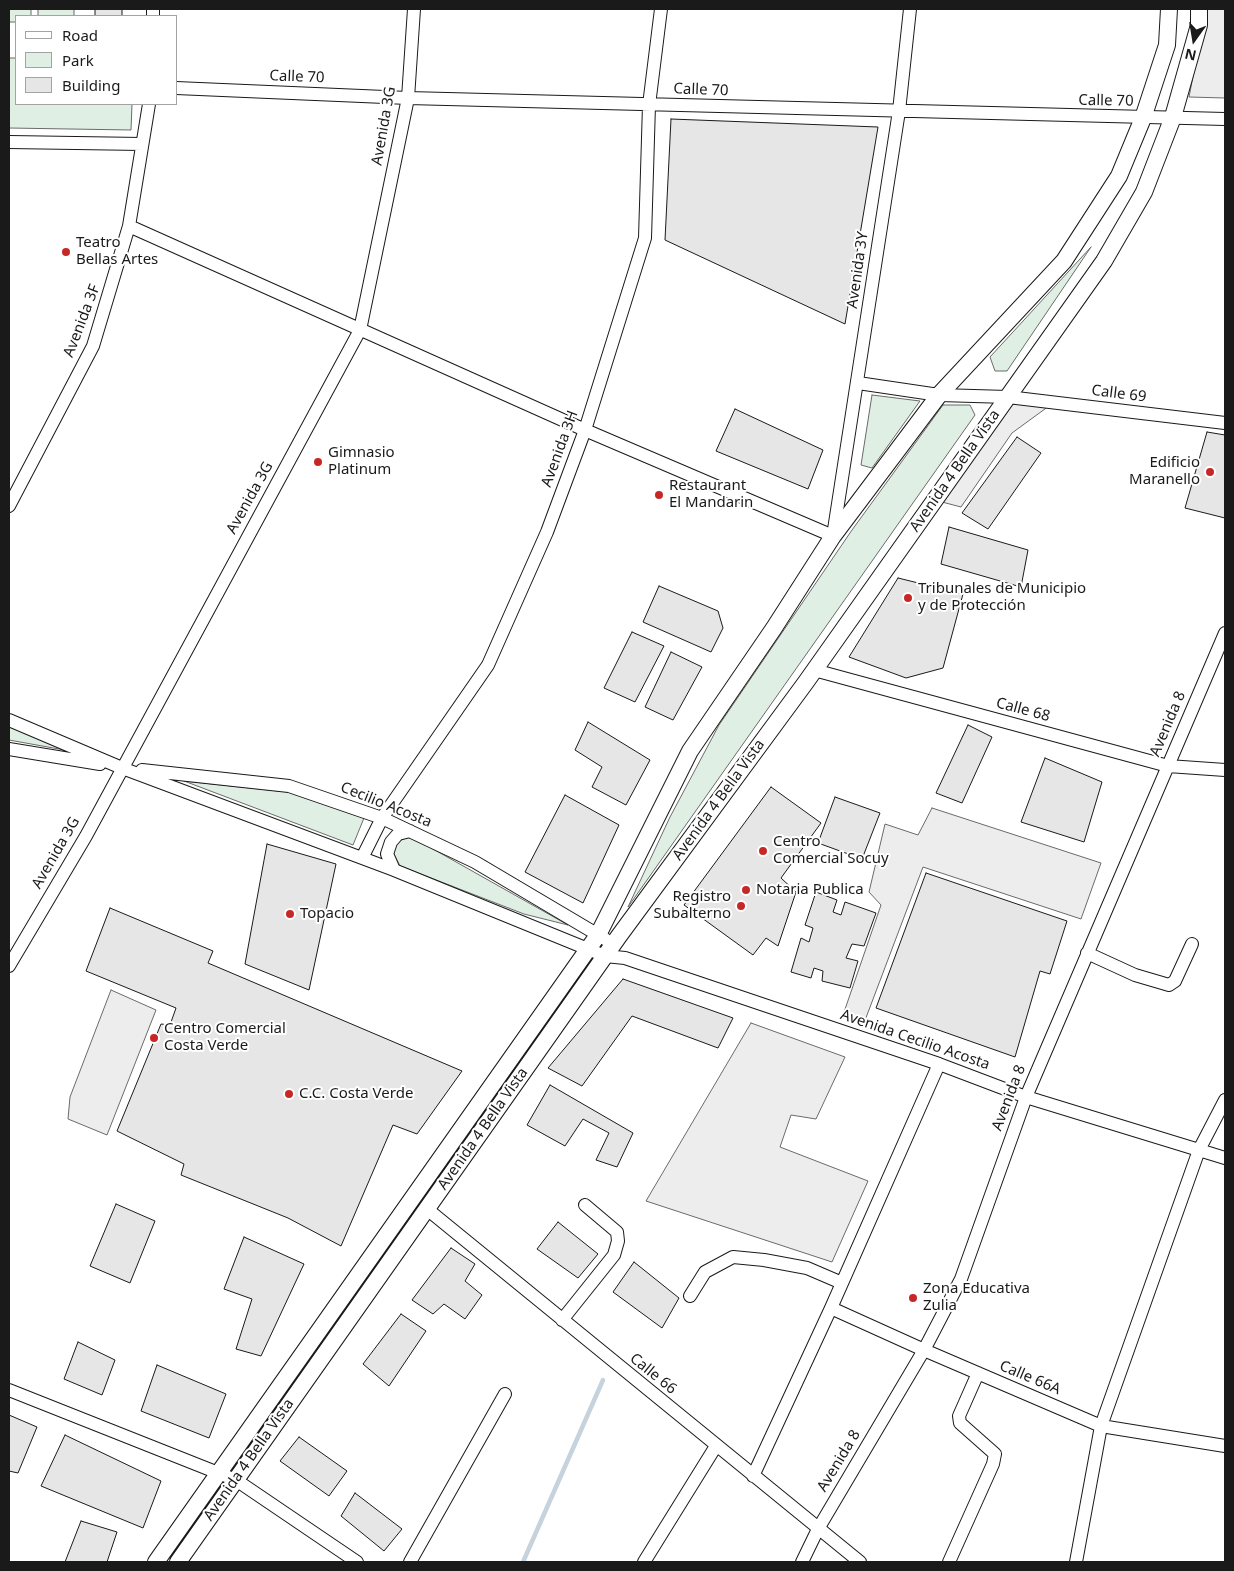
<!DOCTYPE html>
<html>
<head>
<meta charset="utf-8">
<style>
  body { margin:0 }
  #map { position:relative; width:1234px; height:1571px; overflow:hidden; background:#fff; font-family:"Noto Sans",sans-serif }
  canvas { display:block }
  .frame { position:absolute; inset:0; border:10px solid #1a1a1a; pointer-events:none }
  .legend { position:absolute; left:15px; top:15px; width:162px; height:90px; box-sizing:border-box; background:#fff; border:1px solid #a3a3a3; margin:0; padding:6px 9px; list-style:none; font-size:15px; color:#1a1a1a }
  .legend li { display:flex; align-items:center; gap:10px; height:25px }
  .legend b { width:25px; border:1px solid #a3a3a3 }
  .north { position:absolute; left:1169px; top:15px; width:50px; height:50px; -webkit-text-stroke:4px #fff; paint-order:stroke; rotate:193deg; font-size:14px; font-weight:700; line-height:20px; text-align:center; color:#1a1a1a }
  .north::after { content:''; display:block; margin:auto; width:18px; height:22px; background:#1a1a1a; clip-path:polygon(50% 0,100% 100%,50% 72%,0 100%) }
</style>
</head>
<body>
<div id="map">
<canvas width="1234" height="1571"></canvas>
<div class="frame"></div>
<ul class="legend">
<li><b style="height:6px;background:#fff"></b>Road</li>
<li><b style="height:14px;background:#e0efe3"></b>Park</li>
<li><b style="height:14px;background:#e6e6e6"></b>Building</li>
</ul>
<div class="north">N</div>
</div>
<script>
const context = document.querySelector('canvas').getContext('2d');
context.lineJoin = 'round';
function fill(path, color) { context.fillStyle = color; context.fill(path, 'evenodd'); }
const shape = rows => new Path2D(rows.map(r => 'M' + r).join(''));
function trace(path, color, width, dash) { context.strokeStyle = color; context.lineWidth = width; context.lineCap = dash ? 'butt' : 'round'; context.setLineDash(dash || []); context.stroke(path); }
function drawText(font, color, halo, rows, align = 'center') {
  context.font = font + ' "Noto Sans",sans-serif'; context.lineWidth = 4; context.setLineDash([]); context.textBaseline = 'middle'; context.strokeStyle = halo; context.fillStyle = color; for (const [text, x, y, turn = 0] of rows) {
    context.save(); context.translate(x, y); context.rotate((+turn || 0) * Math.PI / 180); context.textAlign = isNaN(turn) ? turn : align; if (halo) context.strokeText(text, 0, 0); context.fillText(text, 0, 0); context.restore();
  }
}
const green = shape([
  [9,9,31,9,31,16,16,16,16,22,9,22,9,9],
  [38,9,74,9,74,16,38,16,38,9],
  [9,58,16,58,16,104,132,104,131,130,9,128,9,58],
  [1091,247,1007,371,995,371,990,357,1091,247],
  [872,395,920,401,872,468,861,465,872,395],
  [943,405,970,405,975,415,628,907,670,817,719,725,852,530,943,405],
  [9,725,70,751,9,740,9,725],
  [184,781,288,792,364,818,353,845,184,781],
  [410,836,568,925,524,914,400,866,393,852,397,842,410,836]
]);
fill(green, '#e0efe3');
trace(green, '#6a6a6a', 1);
const parking = shape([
  [1206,9,1225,9,1225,98,1189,97,1206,9],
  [1010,404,1049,406,1012,433,961,507,942,502,1010,404],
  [932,808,1101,863,1081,919,923,867,864,1023,843,1015,881,905,869,892,885,824,918,835,932,808],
  [111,990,156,1010,107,1135,68,1119,70,1097,111,990],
  [751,1023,845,1057,816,1119,791,1115,780,1147,868,1181,832,1262,646,1201,751,1023]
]);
fill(parking, '#ededed');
trace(parking, '#6a6a6a', 1);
trace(shape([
  [523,1562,603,1380]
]), '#c6d2dc', 4.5);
const building = shape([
  [95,9,122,9,122,16,95,16,95,9],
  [671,119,878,127,845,324,665,240,671,119],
  [735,409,823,450,808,489,716,451,735,409],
  [1207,432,1225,435,1225,518,1185,508,1207,432],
  [1017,437,1041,453,988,529,962,513,1017,437],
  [949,527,1028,550,1021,587,941,564,949,527],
  [898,578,963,594,943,668,906,678,849,657,898,578],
  [659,586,718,611,723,628,711,652,643,622,659,586],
  [632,632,664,646,635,702,604,688,632,632],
  [671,652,702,667,673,720,645,707,671,652],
  [588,722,650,760,626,805,592,787,602,767,575,750,588,722],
  [968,725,992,737,962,803,936,793,968,725],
  [1045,758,1102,782,1084,842,1021,822,1045,758],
  [771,787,821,823,781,878,796,892,778,946,766,938,753,955,684,905,771,787],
  [565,795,619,825,583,903,525,872,565,795],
  [835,797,880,813,862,859,818,843,835,797],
  [267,844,336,864,309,990,245,964,267,844],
  [926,873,1067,921,1050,974,1040,971,1015,1057,876,1008,926,873],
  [816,892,837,900,833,912,841,915,845,902,876,913,864,946,852,944,846,958,858,961,850,988,822,981,823,971,814,968,811,978,791,972,801,938,809,942,813,928,805,925,816,892],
  [110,908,213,951,208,963,462,1071,417,1134,393,1125,341,1246,288,1218,181,1175,184,1164,117,1131,161,1024,170,1025,176,1008,86,971,110,908],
  [623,979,733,1018,718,1048,632,1016,582,1086,548,1068,623,979],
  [550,1085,633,1133,617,1167,596,1160,609,1133,583,1119,565,1146,527,1125,550,1085],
  [116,1204,155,1221,130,1283,90,1266,116,1204],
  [558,1222,598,1254,578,1278,537,1249,558,1222],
  [244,1237,304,1264,261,1356,236,1349,252,1299,224,1289,244,1237],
  [451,1248,475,1264,465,1281,482,1295,465,1319,444,1304,433,1314,412,1300,451,1248],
  [634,1262,679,1298,662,1328,613,1292,634,1262],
  [401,1314,426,1331,389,1386,363,1364,401,1314],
  [78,1342,115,1360,102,1395,64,1379,78,1342],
  [157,1365,226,1394,209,1438,141,1411,157,1365],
  [9,1415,37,1427,18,1473,9,1471,9,1415],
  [65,1435,161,1481,143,1528,41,1486,65,1435],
  [299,1437,347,1471,329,1496,280,1461,299,1437],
  [355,1493,402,1529,384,1551,341,1516,355,1493],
  [81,1521,117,1532,107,1562,65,1562,81,1521]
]);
fill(building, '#e6e6e6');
trace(building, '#1a1a1a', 1);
const minor = shape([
  [153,16,153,9],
  [176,88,408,98,1225,119],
  [9,142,142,144],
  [129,226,585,430,833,536,899,111,910,9],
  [858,383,939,395,1008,397,1225,423],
  [9,506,93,346,129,226,149,104],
  [814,670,1168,766,1225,770],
  [9,720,122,768,394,870,605,956,625,958,939,1064,1026,1097,1225,1158],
  [9,749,100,764],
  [142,770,289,786,382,818,475,862,605,939],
  [362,858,382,818,488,665,547,532,585,430,645,238,649,105,661,9],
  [394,870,387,854,391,842,398,834,410,831],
  [1087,953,1135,975,1169,985,1175,981,1192,944],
  [9,966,86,836,360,330,408,98,414,9],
  [427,1209,860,1562],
  [690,1296,705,1272,733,1257,764,1260,807,1268,842,1283],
  [831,1308,924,1350,1101,1426,1225,1446],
  [562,1320,614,1255,618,1241,617,1232,585,1205],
  [9,1390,236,1480,357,1562],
  [753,1476,831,1308,939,1064],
  [410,1562,505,1394],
  [644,1562,716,1446],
  [802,1562,818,1529,924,1350,961,1279,1026,1097,1225,633],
  [949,1562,993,1464,995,1454,960,1423,959,1416,978,1373],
  [1076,1562,1101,1426,1199,1150,1225,1100]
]);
const tertiary = shape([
  [156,1562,598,935,690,751,774,628,833,536,939,395,1064,261,1119,176,1143,118,1167,45,1169,9],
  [178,1562,619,936,806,682,1104,261,1144,192,1173,117,1199,25,1199,9]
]);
trace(minor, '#1a1a1a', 14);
trace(tertiary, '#1a1a1a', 18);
trace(minor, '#fff', 12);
trace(tertiary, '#fff', 16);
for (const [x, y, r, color] of [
  [66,252,5,"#c62828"],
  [318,462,5,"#c62828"],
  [1210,472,5,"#c62828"],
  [659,495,5,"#c62828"],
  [908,598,5,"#c62828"],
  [763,851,5,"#c62828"],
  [746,890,5,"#c62828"],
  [741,906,5,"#c62828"],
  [290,914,5,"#c62828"],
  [154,1038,5,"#c62828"],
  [289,1094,5,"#c62828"],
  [913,1298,5,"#c62828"]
]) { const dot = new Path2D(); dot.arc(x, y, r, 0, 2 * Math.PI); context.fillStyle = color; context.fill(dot); trace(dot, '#fff', 2); }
drawText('15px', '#1a1a1a', '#fff', [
  ["Calle 70",297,77,2],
  ["Calle 70",701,90,2],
  ["Calle 70",1106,101,1],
  ["Avenida 3G",384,126,-80],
  ["Avenida 3Y",858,270,-82],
  ["Avenida 3F",82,321,-69],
  ["Calle 69",1119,394,7],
  ["Avenida 3H",560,449,-70],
  ["Avenida 4 Bella Vista",955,471,-55],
  ["Avenida 3G",250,498,-61],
  ["Calle 68",1023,710,15],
  ["Avenida 8",1168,724,-67],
  ["Avenida 4 Bella Vista",719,800,-54],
  ["Cecilio Acosta",386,805,22],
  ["Avenida 3G",56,853,-60],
  ["Avenida Cecilio Acosta",915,1040,19],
  ["Avenida 8",1009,1098,-69],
  ["Avenida 4 Bella Vista",483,1129,-55],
  ["Calle 66",653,1374,39],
  ["Calle 66A",1030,1378,23],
  ["Avenida 4 Bella Vista",249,1460,-55],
  ["Avenida 8",839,1461,-59]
]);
drawText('15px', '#1a1a1a', '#fff', [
  ["Teatro",76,243],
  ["Bellas Artes",76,260],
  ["Gimnasio",328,453],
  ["Platinum",328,470],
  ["Edificio",1200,463,"right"],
  ["Maranello",1200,480,"right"],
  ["Restaurant",669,486],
  ["El Mandarin",669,503],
  ["Tribunales de Municipio",918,589],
  ["y de Protección",918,606],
  ["Centro",773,842],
  ["Comercial Socuy",773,859],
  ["Notaria Publica",756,890],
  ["Registro",731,897,"right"],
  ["Subalterno",731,914,"right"],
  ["Topacio",300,914],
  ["Centro Comercial",164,1029],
  ["Costa Verde",164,1046],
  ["C.C. Costa Verde",299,1094],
  ["Zona Educativa",923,1289],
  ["Zulia",923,1306]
], 'left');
</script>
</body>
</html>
